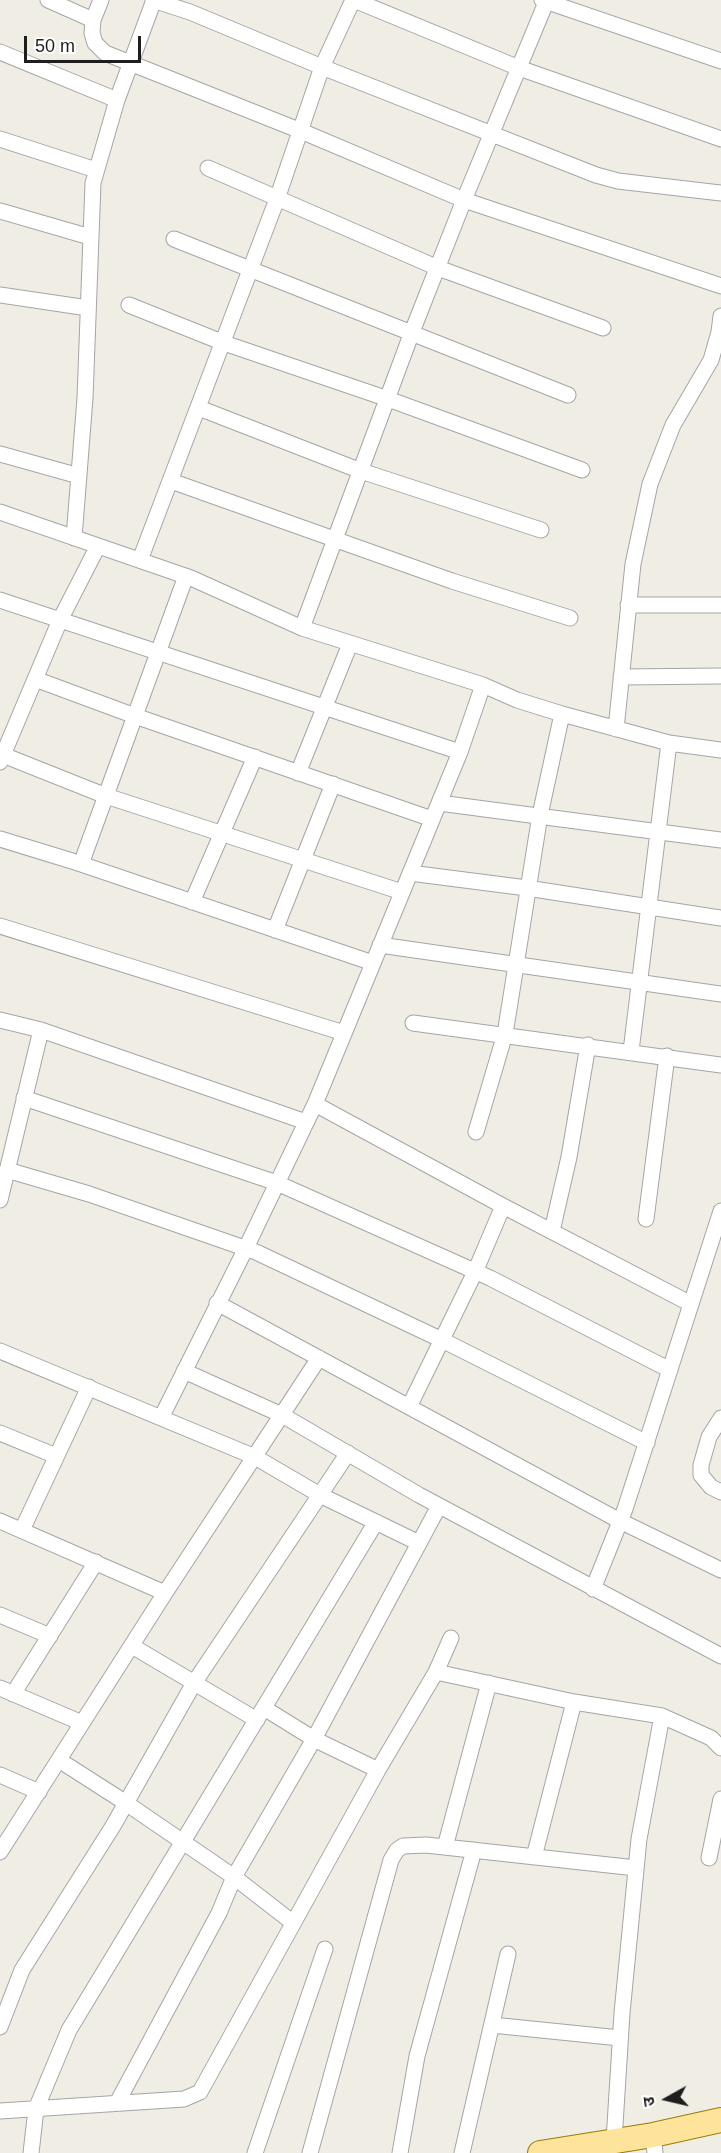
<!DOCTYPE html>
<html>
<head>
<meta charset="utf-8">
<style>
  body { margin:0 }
  #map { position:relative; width:721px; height:2153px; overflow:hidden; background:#efede4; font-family:Helvetica,"Noto Sans Devanagari",sans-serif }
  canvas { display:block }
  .north { position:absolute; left:637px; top:2069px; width:60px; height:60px; -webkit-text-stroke:4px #fff; paint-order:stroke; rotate:262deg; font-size:16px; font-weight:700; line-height:24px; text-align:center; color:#1e1e1e }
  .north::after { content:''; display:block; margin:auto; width:21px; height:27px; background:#1e1e1e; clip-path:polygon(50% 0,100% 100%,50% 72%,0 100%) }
  .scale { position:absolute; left:24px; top:36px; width:117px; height:27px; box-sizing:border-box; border:3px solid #1e1e1e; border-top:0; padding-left:8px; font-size:18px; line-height:21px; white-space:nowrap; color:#1e1e1e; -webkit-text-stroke:4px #fff; paint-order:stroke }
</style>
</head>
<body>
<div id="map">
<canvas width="721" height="2153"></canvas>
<div class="north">उ</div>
<div class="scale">50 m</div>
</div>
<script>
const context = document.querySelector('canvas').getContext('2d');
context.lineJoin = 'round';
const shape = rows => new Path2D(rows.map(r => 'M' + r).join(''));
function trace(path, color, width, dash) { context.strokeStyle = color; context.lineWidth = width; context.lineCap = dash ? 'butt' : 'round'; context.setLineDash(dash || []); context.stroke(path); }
const street = shape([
  [48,0,93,20],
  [101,0,93,20,92,33,95,43,105,53,301,131,464,200,721,286],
  [153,0,190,12,322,67,596,175,618,181,721,193],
  [354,0,519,68,721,139],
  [542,0,721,61],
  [0,52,117,100],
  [0,139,96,170],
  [208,168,438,268,603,328],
  [0,211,90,237],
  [174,239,568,395],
  [0,295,88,308],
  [129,305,224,343,388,399,582,470],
  [199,408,361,471,541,530],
  [0,454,79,476],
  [171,481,452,581,570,618],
  [0,512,191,578,302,628,483,685,517,700,562,714,669,743,721,750],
  [74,538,85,398,93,183,117,100,154,0],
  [140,560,277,199,322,67,353,0],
  [0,600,460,752],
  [628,605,721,605],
  [302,628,412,332,464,200,547,0],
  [621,677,721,676],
  [35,679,135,716,432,819],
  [616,729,633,564,650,484,673,425,711,360,719,332,721,316],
  [3,755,106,796,402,892],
  [0,762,60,620,98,546],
  [298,773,350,644],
  [439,803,721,840],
  [0,839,72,861,373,963],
  [81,864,186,576],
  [410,873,527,888,721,918],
  [192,902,255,757],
  [0,926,344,1033],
  [275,930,333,784],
  [380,945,721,994],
  [0,1020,41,1030,306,1122],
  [413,1023,721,1065],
  [631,1051,669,743],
  [24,1098,277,1183,490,1278,670,1370],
  [315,1104,503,1206,691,1304],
  [476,1132,505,1034,540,815,562,714],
  [7,1170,89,1194,256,1252,442,1340,647,1443],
  [0,1200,41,1030],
  [646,1219,667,1056],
  [552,1231,569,1157,588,1045],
  [217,1303,620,1521,721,1570],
  [0,1351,255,1457,320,1495,419,1543],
  [184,1371,282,1415,419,1495,721,1656],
  [409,1407,475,1272,503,1206],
  [161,1418,246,1248,315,1104,460,752,483,685],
  [721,1418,709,1437,701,1465,701,1475,711,1487,721,1492],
  [0,1433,56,1456],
  [0,1521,165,1593],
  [22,1530,89,1387],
  [593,1589,625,1509,721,1211],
  [0,1615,50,1636],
  [132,1646,257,1720],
  [436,1672,574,1702,662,1716,711,1738,721,1748],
  [0,1688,82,1723],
  [13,1694,96,1562],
  [264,1708,314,1739,378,1770],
  [59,1760,126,1803,234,1877,292,1922],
  [0,1775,39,1792],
  [445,1847,489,1683],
  [0,1852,165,1593,319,1358],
  [534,1857,574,1702],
  [709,1858,721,1799],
  [492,2025,620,2038],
  [0,2027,22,1970,113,1826,194,1683,348,1453],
  [117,2103,219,1913,234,1877,314,1739,439,1506],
  [0,2111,184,2099,200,2092,378,1770,436,1672,451,1638],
  [653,2135,655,2153],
  [614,2141,622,2013,639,1839,662,1716],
  [31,2153,36,2109,69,2030,376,1522],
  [255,2153,325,1949],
  [310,2153,391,1860,397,1850,403,1846,426,1845,636,1868],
  [400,2153,417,2056,474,1850],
  [462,2153,508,1954]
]);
const primary = shape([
  [540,2153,653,2135,721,2120]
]);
trace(street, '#a5a5a5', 17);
trace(primary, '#987e00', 26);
trace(street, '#fff', 15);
trace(primary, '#fee39a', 24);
</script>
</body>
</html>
